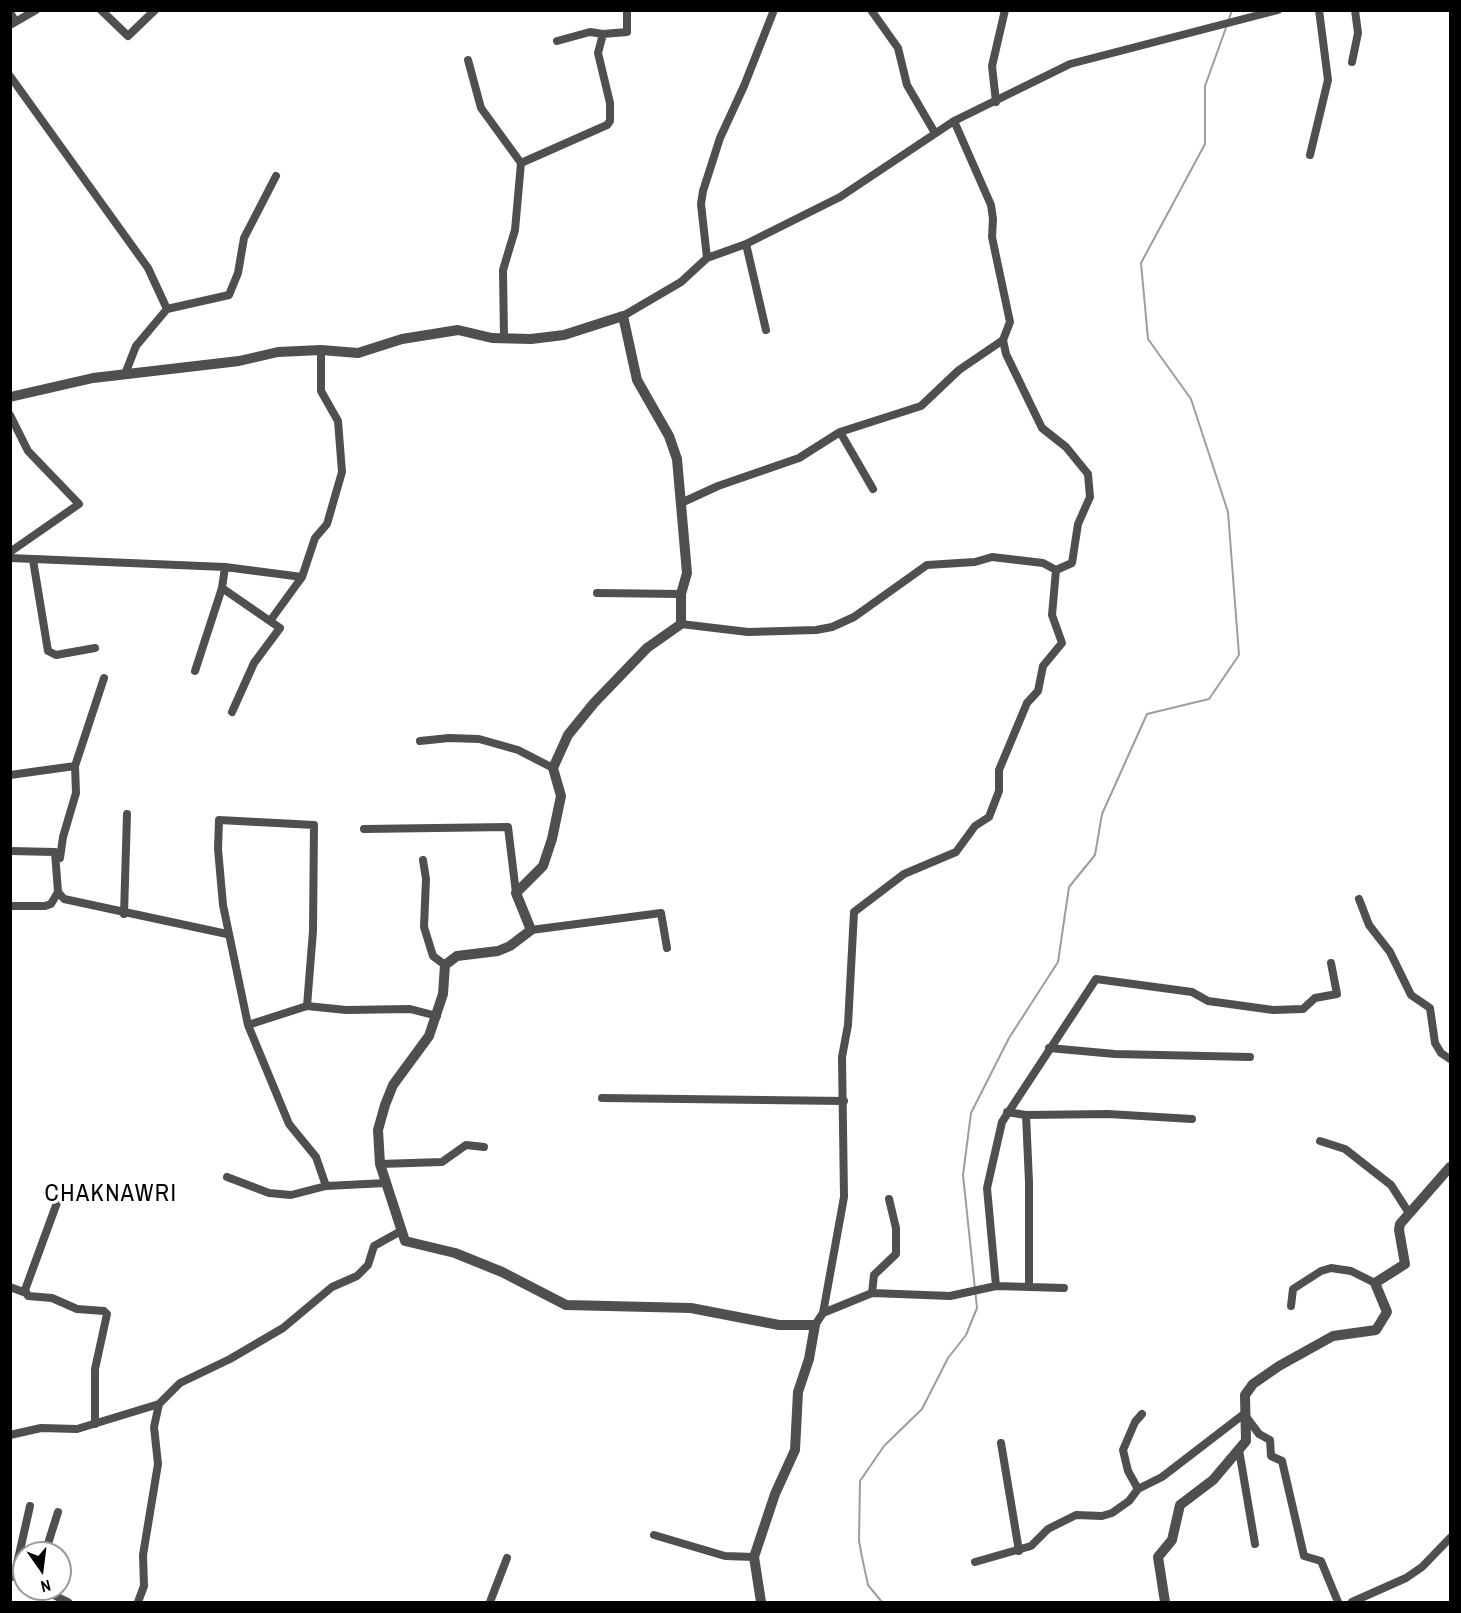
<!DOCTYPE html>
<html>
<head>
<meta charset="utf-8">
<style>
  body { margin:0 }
  #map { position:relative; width:1461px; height:1613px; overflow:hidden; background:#fff; font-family:"Archivo Narrow",sans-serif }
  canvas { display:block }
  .frame { position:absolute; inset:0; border:12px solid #000; pointer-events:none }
  .north { position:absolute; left:12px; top:1541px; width:60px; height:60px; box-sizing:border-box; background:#fff; border:2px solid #999; border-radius:50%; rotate:166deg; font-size:16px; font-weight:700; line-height:24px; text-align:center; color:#000 }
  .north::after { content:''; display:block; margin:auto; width:21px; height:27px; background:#000; clip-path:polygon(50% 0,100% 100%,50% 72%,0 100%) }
</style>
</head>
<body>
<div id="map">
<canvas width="1461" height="1613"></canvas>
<div class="frame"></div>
<div class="north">N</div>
</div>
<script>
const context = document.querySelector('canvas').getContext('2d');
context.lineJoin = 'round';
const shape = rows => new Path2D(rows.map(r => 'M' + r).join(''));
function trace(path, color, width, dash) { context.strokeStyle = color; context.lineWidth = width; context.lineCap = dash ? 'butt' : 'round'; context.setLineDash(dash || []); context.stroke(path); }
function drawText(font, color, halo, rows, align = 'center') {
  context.font = font + ' "Archivo Narrow",sans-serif'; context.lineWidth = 6; context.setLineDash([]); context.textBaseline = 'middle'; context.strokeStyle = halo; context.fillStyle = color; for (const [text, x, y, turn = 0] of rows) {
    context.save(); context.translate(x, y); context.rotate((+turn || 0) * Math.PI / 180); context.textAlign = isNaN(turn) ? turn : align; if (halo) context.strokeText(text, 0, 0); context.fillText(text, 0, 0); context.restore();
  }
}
trace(shape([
  [1229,19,1232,10],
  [882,1602,868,1585,862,1557,859,1541,860,1481,884,1446,922,1409,948,1358,966,1335,977,1308,963,1175,971,1113,1009,1038,1058,962,1069,887,1095,855,1102,814,1147,714,1209,699,1239,655,1228,512,1191,399,1148,339,1141,263,1205,144,1205,86,1227,25]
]), '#9d9d9d', 2);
trace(shape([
  [101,10,128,36,155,10],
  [871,10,898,48,907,85,935,133],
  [10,12,15,21],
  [10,25,36,10],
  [557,41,590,32,603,34,627,32,627,10],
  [468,60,481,108,521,163,515,230,503,270,504,339],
  [1352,62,1358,33,1355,10],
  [10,76,148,268,167,309,136,346,125,374],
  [996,102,992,66,1005,10],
  [1310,155,1328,80,1319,10],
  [521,163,607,125,610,121,610,103,598,53,603,34],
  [746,244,766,330],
  [707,258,701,204,703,191,720,138,744,86,774,10],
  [167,309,229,295,238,273,244,238,276,176],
  [623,316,681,282,707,258,746,244,840,197,954,121,1070,64,1278,10],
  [10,415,28,451,79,504,10,552],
  [840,432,873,489],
  [681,503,718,486,799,458,840,432,921,406,959,370,1003,340],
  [10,558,225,567],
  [33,560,48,651,56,655,95,648],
  [597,593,681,594],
  [270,621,302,577,315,538,327,524,342,472,338,421,321,391,321,350],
  [681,624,748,632,816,630,832,627,854,617,927,565,975,562,992,557,1043,563,1056,570],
  [195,671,222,588],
  [232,712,254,663,280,628,222,588,225,567,302,577],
  [420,741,449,738,479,739,518,750,553,768],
  [10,775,75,766],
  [364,829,508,827,516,893],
  [10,851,55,852,58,892,64,899,227,934],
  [60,858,63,837,76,793,75,766,104,678],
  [423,860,426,879,424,927,433,956,445,965],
  [1359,899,1369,925,1390,952,1411,995,1430,1008,1435,1043,1441,1053,1450,1059],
  [10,906,45,906,51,904,58,892],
  [124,914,127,814],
  [531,930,661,913,667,948],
  [248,1025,307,1006],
  [1049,1048,1115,1054,1250,1057],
  [602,1098,844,1101],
  [1007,1112,1026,1115,1108,1114,1192,1119],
  [1026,1115,1029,1182,1029,1286],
  [1320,1141,1345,1149,1391,1185,1409,1213],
  [380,1164,442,1162,466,1145,484,1147],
  [227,1177,269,1193,291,1195,326,1186,386,1183],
  [326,1186,316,1157,289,1124,248,1025,223,905,218,849,219,820,314,825,313,931,307,1006,346,1010,410,1009,437,1016],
  [58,1200,25,1290,28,1296,52,1298,77,1309,104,1311,107,1314,95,1369,95,1424],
  [996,1286,987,1188,1002,1122,1096,979,1192,992,1208,1001,1273,1010,1303,1009,1315,998,1337,994,1331,963],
  [10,1287,26,1293],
  [872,1293,874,1275,896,1254,896,1228,889,1199],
  [1291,1306,1293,1289,1321,1271,1331,1268,1351,1271,1375,1283],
  [823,1313,872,1293,950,1296,996,1286,1064,1288],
  [815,1325,823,1313,844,1197,842,1057,848,1025,854,912,904,874,956,852,975,826,989,817,999,791,999,770,1027,703,1038,691,1043,666,1062,643,1052,615,1056,570,1072,563,1078,524,1090,497,1088,474,1066,447,1042,428,1006,354,1003,340,1010,322,992,237,993,219,991,205,954,121],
  [10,1435,41,1428,77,1429,159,1404,180,1383,230,1359,283,1328,332,1287,357,1276,368,1265,374,1246,401,1231],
  [1001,1443,1019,1551],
  [1239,1450,1255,1544],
  [1138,1489,1128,1471,1123,1450,1135,1422,1142,1414],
  [654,1535,725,1556,754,1557],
  [45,1553,58,1512],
  [975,1562,1031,1546,1048,1529,1076,1515,1102,1516,1112,1513,1129,1501,1138,1489,1162,1477,1244,1414,1259,1434,1270,1440,1271,1456,1282,1461,1304,1556,1321,1561,1338,1602],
  [14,1577,30,1506],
  [41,1589,68,1602],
  [138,1602,144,1586,143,1555,158,1464,154,1427,159,1404],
  [490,1602,507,1558],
  [1352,1602,1406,1578,1422,1567,1450,1538]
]), '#4f4f4f', 8);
trace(shape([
  [10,397,93,378,239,361,278,352,321,350,358,353,402,339,458,330,492,338,531,339,564,335,623,316,637,380,669,436,677,459,687,573,681,594,681,624,647,648,594,703,568,735,553,768,561,796,552,839,543,866,516,893,531,930,510,946,498,951,457,956,445,965,443,994,429,1036,393,1085,385,1105,378,1130,380,1164,405,1241,455,1253,502,1272,566,1305,691,1308,779,1325,815,1325,809,1359,798,1392,795,1450,775,1494,754,1557,761,1602],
  [1165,1602,1158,1557,1172,1540,1180,1505,1213,1480,1246,1441,1245,1395,1253,1384,1279,1366,1333,1336,1376,1330,1387,1312,1375,1283,1405,1264,1399,1230,1400,1224,1450,1167]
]), '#4f4f4f', 10);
context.letterSpacing = '1.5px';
drawText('24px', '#000', '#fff', [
  ["CHAKNAWRI",111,1195]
]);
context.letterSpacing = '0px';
</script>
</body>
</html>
